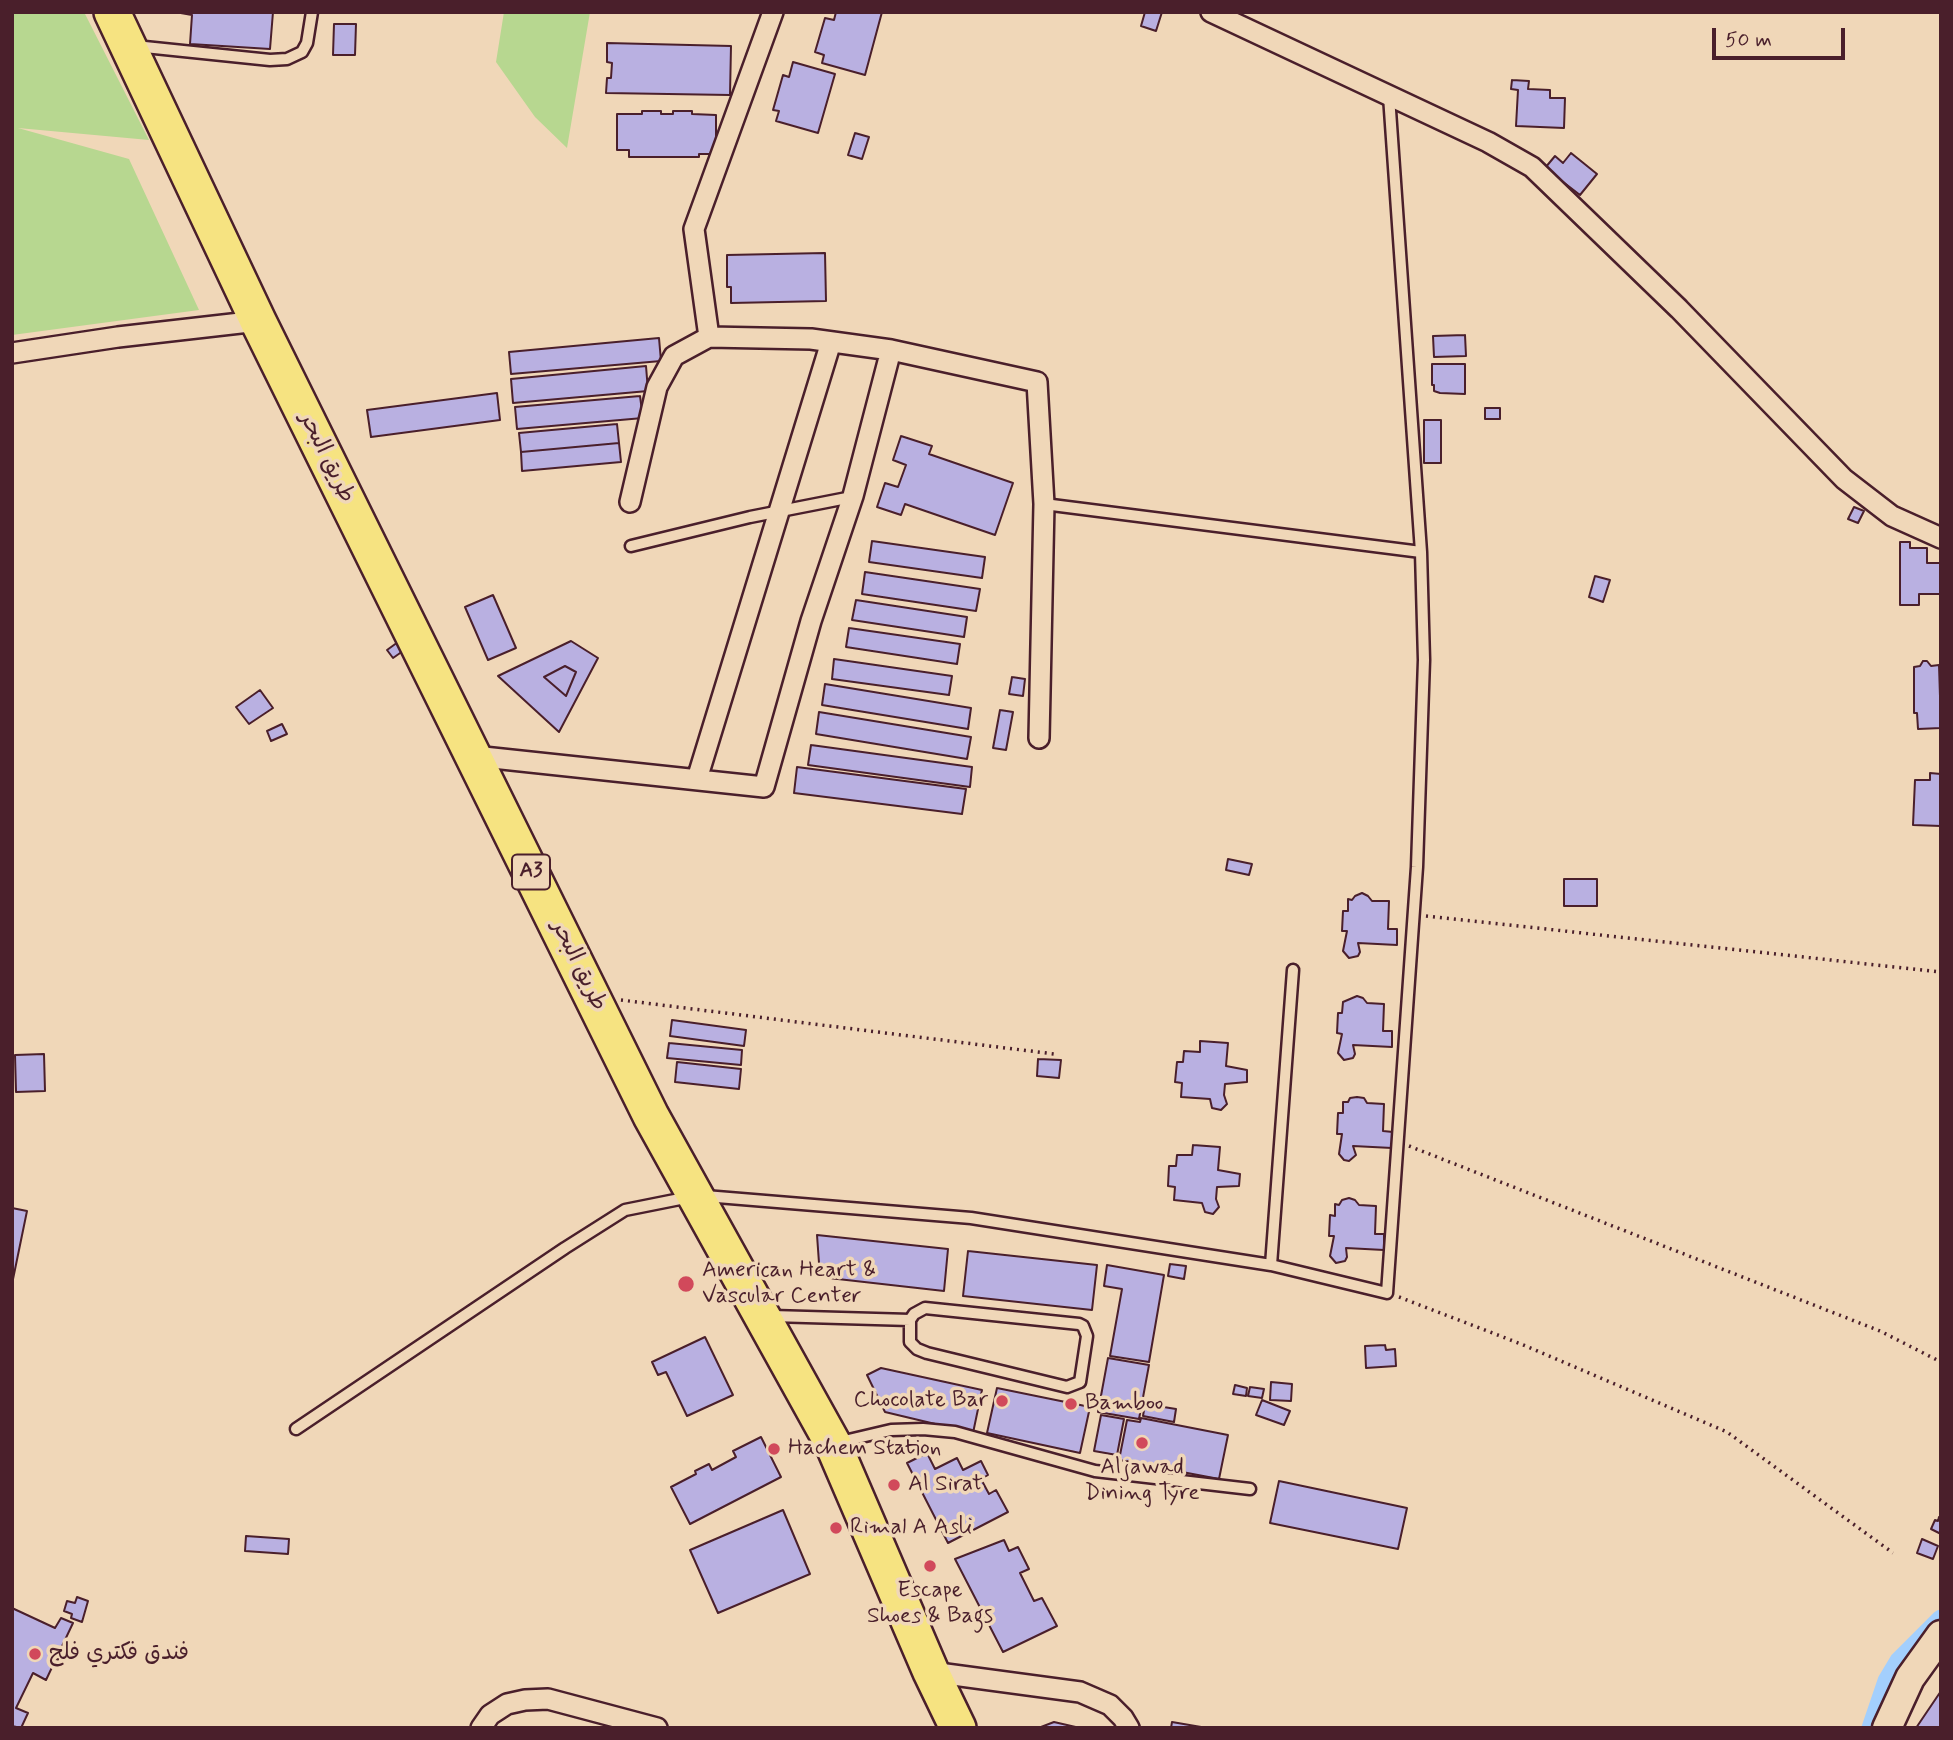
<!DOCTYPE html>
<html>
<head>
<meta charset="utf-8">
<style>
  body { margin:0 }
  #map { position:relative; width:1953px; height:1740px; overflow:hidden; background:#f0d7b8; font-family:Mynerve,sans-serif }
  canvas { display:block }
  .frame { position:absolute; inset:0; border:14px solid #4a1f2b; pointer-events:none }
  .scale { position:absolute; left:1712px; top:28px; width:133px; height:32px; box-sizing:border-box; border:4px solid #4a1f2b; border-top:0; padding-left:9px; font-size:21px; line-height:24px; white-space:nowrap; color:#4a1f2b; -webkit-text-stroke:5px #f0d7b8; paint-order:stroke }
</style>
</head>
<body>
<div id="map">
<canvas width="1953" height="1740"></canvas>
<div class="frame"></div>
<div class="scale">50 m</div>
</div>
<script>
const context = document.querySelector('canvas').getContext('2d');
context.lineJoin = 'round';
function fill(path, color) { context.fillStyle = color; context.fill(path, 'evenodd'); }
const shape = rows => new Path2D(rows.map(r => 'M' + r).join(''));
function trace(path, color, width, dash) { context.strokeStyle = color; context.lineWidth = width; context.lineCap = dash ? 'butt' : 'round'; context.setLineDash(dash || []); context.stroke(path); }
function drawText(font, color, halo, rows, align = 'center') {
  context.font = font + ' Mynerve,"Playpen Sans Arabic",sans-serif'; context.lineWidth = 7; context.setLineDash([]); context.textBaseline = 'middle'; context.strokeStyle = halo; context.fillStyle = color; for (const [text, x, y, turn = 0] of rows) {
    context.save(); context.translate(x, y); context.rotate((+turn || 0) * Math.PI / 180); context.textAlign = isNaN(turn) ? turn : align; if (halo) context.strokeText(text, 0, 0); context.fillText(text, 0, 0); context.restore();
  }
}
fill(shape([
  [12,12,84,12,149,140,18,128,129,159,199,310,12,335],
  [504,12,590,12,567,148,535,117,496,62]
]), '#b7d790');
trace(shape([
  [1871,1728,1887,1681,1899,1661,1941,1619]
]), '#a3cffd', 19);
const building = shape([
  [175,12,273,12,270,49,190,44,192,15,175,12],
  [836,12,882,12,865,75,822,63,824,55,815,52,825,18,834,20,836,12],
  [1145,12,1162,12,1156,31,1141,26,1145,12],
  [334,24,356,24,355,55,333,55,334,24],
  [607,43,731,46,730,95,606,93,607,78,611,78,612,63,607,62,607,43],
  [793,62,835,74,818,133,776,121,779,111,773,110,783,75,789,77,793,62],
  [1512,80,1529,81,1528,89,1550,90,1550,98,1565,98,1564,128,1516,126,1518,90,1511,89,1512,80],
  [642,111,661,111,661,114,673,114,673,111,692,111,692,114,716,115,716,154,699,154,699,157,629,157,629,150,617,150,617,114,642,114,642,111],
  [855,133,869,137,862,159,848,155,855,133],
  [1571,153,1597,174,1580,195,1545,168,1555,156,1563,163,1571,153],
  [825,253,826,301,731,303,731,287,727,287,727,255,825,253],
  [1465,335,1466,356,1434,357,1433,336,1465,335],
  [659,338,661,361,511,374,509,352,659,338],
  [1432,364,1465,364,1465,394,1440,393,1434,391,1434,385,1432,385,1432,364],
  [646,366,648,391,513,403,511,379,646,366],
  [497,393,500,420,371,437,367,410,497,393],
  [640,396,643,418,517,429,515,407,640,396],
  [1485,408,1500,408,1500,419,1485,419,1485,408],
  [1424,420,1441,420,1441,463,1424,463,1424,420],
  [617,424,619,443,521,452,519,433,617,424],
  [901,436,932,446,929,454,1013,483,995,535,905,504,901,515,877,507,885,483,898,487,906,465,893,460,901,436],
  [619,443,621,462,522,471,521,452,619,443],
  [1854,507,1864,511,1858,523,1848,519,1854,507],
  [872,541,985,557,982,578,869,562,872,541],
  [1900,542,1910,542,1910,548,1927,548,1927,563,1941,563,1941,594,1919,594,1919,605,1900,605,1900,542],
  [865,572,980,589,976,611,862,594,865,572],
  [1595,576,1610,580,1603,602,1589,597,1595,576],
  [493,595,516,648,488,660,465,607,493,595],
  [856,600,967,617,964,637,852,620,856,600],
  [849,628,960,644,957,664,846,647,849,628],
  [571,641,598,658,559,732,498,676,571,641],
  [565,666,576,672,566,696,544,677,565,666],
  [398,642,403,651,393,658,387,650,398,642],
  [834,659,952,676,949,695,832,679,834,659],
  [1923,661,1927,661,1931,666,1939,665,1941,728,1918,729,1917,713,1914,713,1914,667,1920,666,1923,661],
  [565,666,576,672,566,696,544,677,565,666],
  [1012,677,1025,679,1023,696,1009,694,1012,677],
  [825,684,971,708,968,729,822,705,825,684],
  [260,690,273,708,249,724,236,707,260,690],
  [1000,710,1013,712,1006,750,993,748,1000,710],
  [819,712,971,737,967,759,816,734,819,712],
  [282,724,287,734,271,741,267,731,282,724],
  [811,745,972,767,970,787,808,765,811,745],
  [797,767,966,789,962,814,794,793,797,767],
  [1930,773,1941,774,1941,826,1913,825,1915,780,1930,780,1930,773],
  [1228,859,1252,864,1249,875,1226,870,1228,859],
  [1564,879,1597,879,1597,906,1564,906,1564,879],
  [1362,893,1368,896,1372,901,1389,901,1388,929,1397,929,1397,945,1358,943,1360,952,1358,956,1349,958,1343,951,1347,931,1342,931,1343,911,1348,911,1348,899,1352,900,1355,896,1362,893],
  [1357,996,1363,998,1367,1003,1384,1004,1383,1031,1392,1031,1392,1047,1353,1045,1355,1054,1353,1058,1344,1060,1338,1053,1342,1034,1337,1033,1338,1013,1342,1013,1343,1002,1357,996],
  [672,1020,746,1030,744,1046,670,1036,672,1020],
  [1200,1041,1228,1043,1226,1066,1247,1070,1247,1082,1225,1084,1224,1095,1227,1104,1221,1110,1212,1108,1210,1099,1181,1097,1182,1083,1175,1082,1177,1062,1183,1062,1184,1051,1200,1052,1200,1041],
  [669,1043,742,1050,741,1065,667,1058,669,1043],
  [44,1054,45,1091,16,1092,15,1055,44,1054],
  [1038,1059,1061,1060,1059,1078,1037,1076,1038,1059],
  [677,1062,741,1069,739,1089,675,1082,677,1062],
  [1357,1097,1364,1098,1367,1103,1384,1104,1383,1131,1393,1132,1392,1148,1353,1146,1356,1155,1349,1161,1344,1160,1339,1154,1342,1134,1337,1134,1338,1113,1343,1113,1343,1102,1348,1102,1350,1098,1357,1097],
  [1193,1145,1220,1147,1218,1170,1240,1174,1239,1186,1217,1187,1216,1199,1219,1207,1213,1214,1205,1212,1202,1203,1174,1200,1175,1187,1168,1186,1169,1166,1176,1166,1177,1155,1192,1155,1193,1145],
  [1349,1198,1355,1200,1359,1205,1376,1206,1375,1234,1384,1234,1384,1250,1346,1248,1347,1257,1345,1261,1336,1263,1330,1256,1334,1236,1329,1236,1330,1215,1335,1216,1335,1204,1339,1205,1342,1200,1349,1198],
  [12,1208,27,1211,12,1284,12,1208],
  [817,1235,948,1249,944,1291,820,1277,817,1235],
  [968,1251,1097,1265,1092,1310,963,1296,968,1251],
  [1170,1264,1186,1266,1184,1279,1168,1276,1170,1264],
  [1107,1265,1164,1275,1149,1362,1110,1356,1122,1289,1104,1286,1107,1265],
  [705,1337,733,1395,687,1416,666,1372,658,1375,652,1362,705,1337],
  [1385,1345,1386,1350,1395,1349,1396,1366,1366,1368,1365,1346,1385,1345],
  [1108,1358,1149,1365,1139,1419,1098,1412,1108,1358],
  [881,1368,982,1390,973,1433,885,1412,867,1375,881,1368],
  [1271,1382,1292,1384,1291,1401,1270,1400,1271,1382],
  [1235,1385,1247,1388,1246,1396,1233,1394,1235,1385],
  [1250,1387,1264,1389,1262,1398,1248,1396,1250,1387],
  [997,1388,1090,1407,1080,1453,987,1433,997,1388],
  [1262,1400,1290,1411,1284,1425,1256,1415,1262,1400],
  [1145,1404,1176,1409,1174,1422,1143,1416,1145,1404],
  [1101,1415,1124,1419,1117,1455,1094,1451,1101,1415],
  [1141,1418,1228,1435,1219,1479,1119,1460,1127,1420,1140,1422,1141,1418],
  [761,1437,781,1477,690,1524,671,1487,696,1474,695,1471,709,1464,712,1470,736,1457,733,1451,761,1437],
  [927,1453,935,1469,957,1458,963,1470,981,1461,988,1475,981,1479,989,1494,996,1490,1008,1512,948,1543,907,1463,927,1453],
  [1279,1481,1407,1508,1398,1549,1270,1523,1279,1481],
  [783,1510,810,1574,718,1613,690,1550,783,1510],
  [1939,1517,1941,1518,1941,1534,1931,1529,1935,1520,1938,1521,1939,1517],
  [246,1536,289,1539,288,1554,245,1551,246,1536],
  [1922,1539,1938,1546,1933,1559,1917,1553,1922,1539],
  [1004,1540,1009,1551,1018,1547,1029,1569,1020,1573,1034,1601,1042,1598,1057,1626,1003,1652,955,1559,1004,1540],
  [77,1597,88,1601,82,1622,71,1618,72,1614,64,1611,67,1601,75,1603,77,1597],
  [12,1608,55,1628,61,1618,73,1623,46,1680,33,1673,16,1708,28,1713,21,1728,12,1726,12,1608],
  [1941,1691,1941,1728,1916,1728,1941,1691],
  [1054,1722,1080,1728,1041,1727,1054,1722],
  [1172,1722,1207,1728,1171,1728,1172,1722]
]);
fill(building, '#b9b0e1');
trace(building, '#4a1f2b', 2);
const lane = shape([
  [135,46,270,60,287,59,302,52,307,43,312,12],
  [1044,504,1421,552],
  [631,546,750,517,852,497],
  [705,1196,971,1218,1271,1265,1387,1293,1417,867,1424,660,1421,552,1389,96],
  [1271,1265,1293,970],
  [925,1308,1079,1324,1083,1326,1087,1336,1080,1382,1067,1387,927,1353,917,1349,910,1342,910,1320,914,1314,925,1308],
  [772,1316,910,1320],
  [296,1429,565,1248,625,1210,690,1197],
  [840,1442,891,1430,923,1429,955,1432,1095,1471,1250,1489]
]);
const street = shape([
  [1211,12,1488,142,1532,167,1679,309,1844,479,1892,516,1941,538],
  [709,337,694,229,773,12],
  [12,353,118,337,258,321],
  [630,502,657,387,674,356,709,337,811,339,891,350,1037,382,1044,504,1039,738],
  [474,756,764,787,811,621,853,496,891,350],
  [697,779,831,342],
  [931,1672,1080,1692,1110,1705,1123,1718,1129,1728],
  [481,1728,490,1715,507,1704,525,1700,548,1699,657,1728]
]);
const secondary = shape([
  [1887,1728,1910,1678,1941,1635]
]);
const highway = shape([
  [112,12,258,321,651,1116,833,1444,931,1672,958,1728]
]);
trace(lane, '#4a1f2b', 15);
trace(street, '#4a1f2b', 24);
trace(secondary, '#4a1f2b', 33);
trace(highway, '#4a1f2b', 40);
trace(shape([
  [1426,916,1941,972],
  [621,1000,1054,1054],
  [1409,1146,1880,1331,1941,1362],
  [1399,1297,1521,1344,1727,1432,1893,1553]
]), '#4a1f2b', 3.5, [2, 5]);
trace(lane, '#f0d7b8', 10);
trace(street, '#f0d7b8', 19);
trace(secondary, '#f0d7b8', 28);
trace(highway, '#f6e381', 35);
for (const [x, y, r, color] of [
  [686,1284,9,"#d1495b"],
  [1002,1401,7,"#d1495b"],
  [1071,1404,7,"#d1495b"],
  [1142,1443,7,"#d1495b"],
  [774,1449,7,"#d1495b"],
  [894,1485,7,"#d1495b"],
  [836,1528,7,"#d1495b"],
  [930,1566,7,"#d1495b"],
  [35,1654,7,"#d1495b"]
]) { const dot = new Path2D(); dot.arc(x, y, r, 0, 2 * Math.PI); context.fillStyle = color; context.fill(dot); trace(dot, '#f0d7b8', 2.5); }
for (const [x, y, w] of [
  [531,872,38]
]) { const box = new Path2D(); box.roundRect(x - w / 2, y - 17.5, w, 35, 5); context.fillStyle = '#f0d7b8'; context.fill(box); trace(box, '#4a1f2b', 2); }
drawText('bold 21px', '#4a1f2b', null, [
  ["A3",531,872]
]);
drawText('23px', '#4a1f2b', '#f0d7b8', [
  ["طريق البحر",326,458,64],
  ["طريق البحر",578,966,64]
]);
drawText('23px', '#4a1f2b', '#f0d7b8', [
  ["American Heart &",702,1271],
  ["Vascular Center",702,1297],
  ["Chocolate Bar",988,1401,"right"],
  ["Bamboo",1085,1404],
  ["Hachem Station",788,1449],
  ["Aljawad",1142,1468,"center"],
  ["Dining Tyre",1142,1494,"center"],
  ["Al Sirat",908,1485],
  ["Rimal A Asli",850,1528],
  ["Escape",930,1591,"center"],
  ["Shoes & Bags",930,1617,"center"],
  ["فندق فكتري فلج",49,1654]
], 'left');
</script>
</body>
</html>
